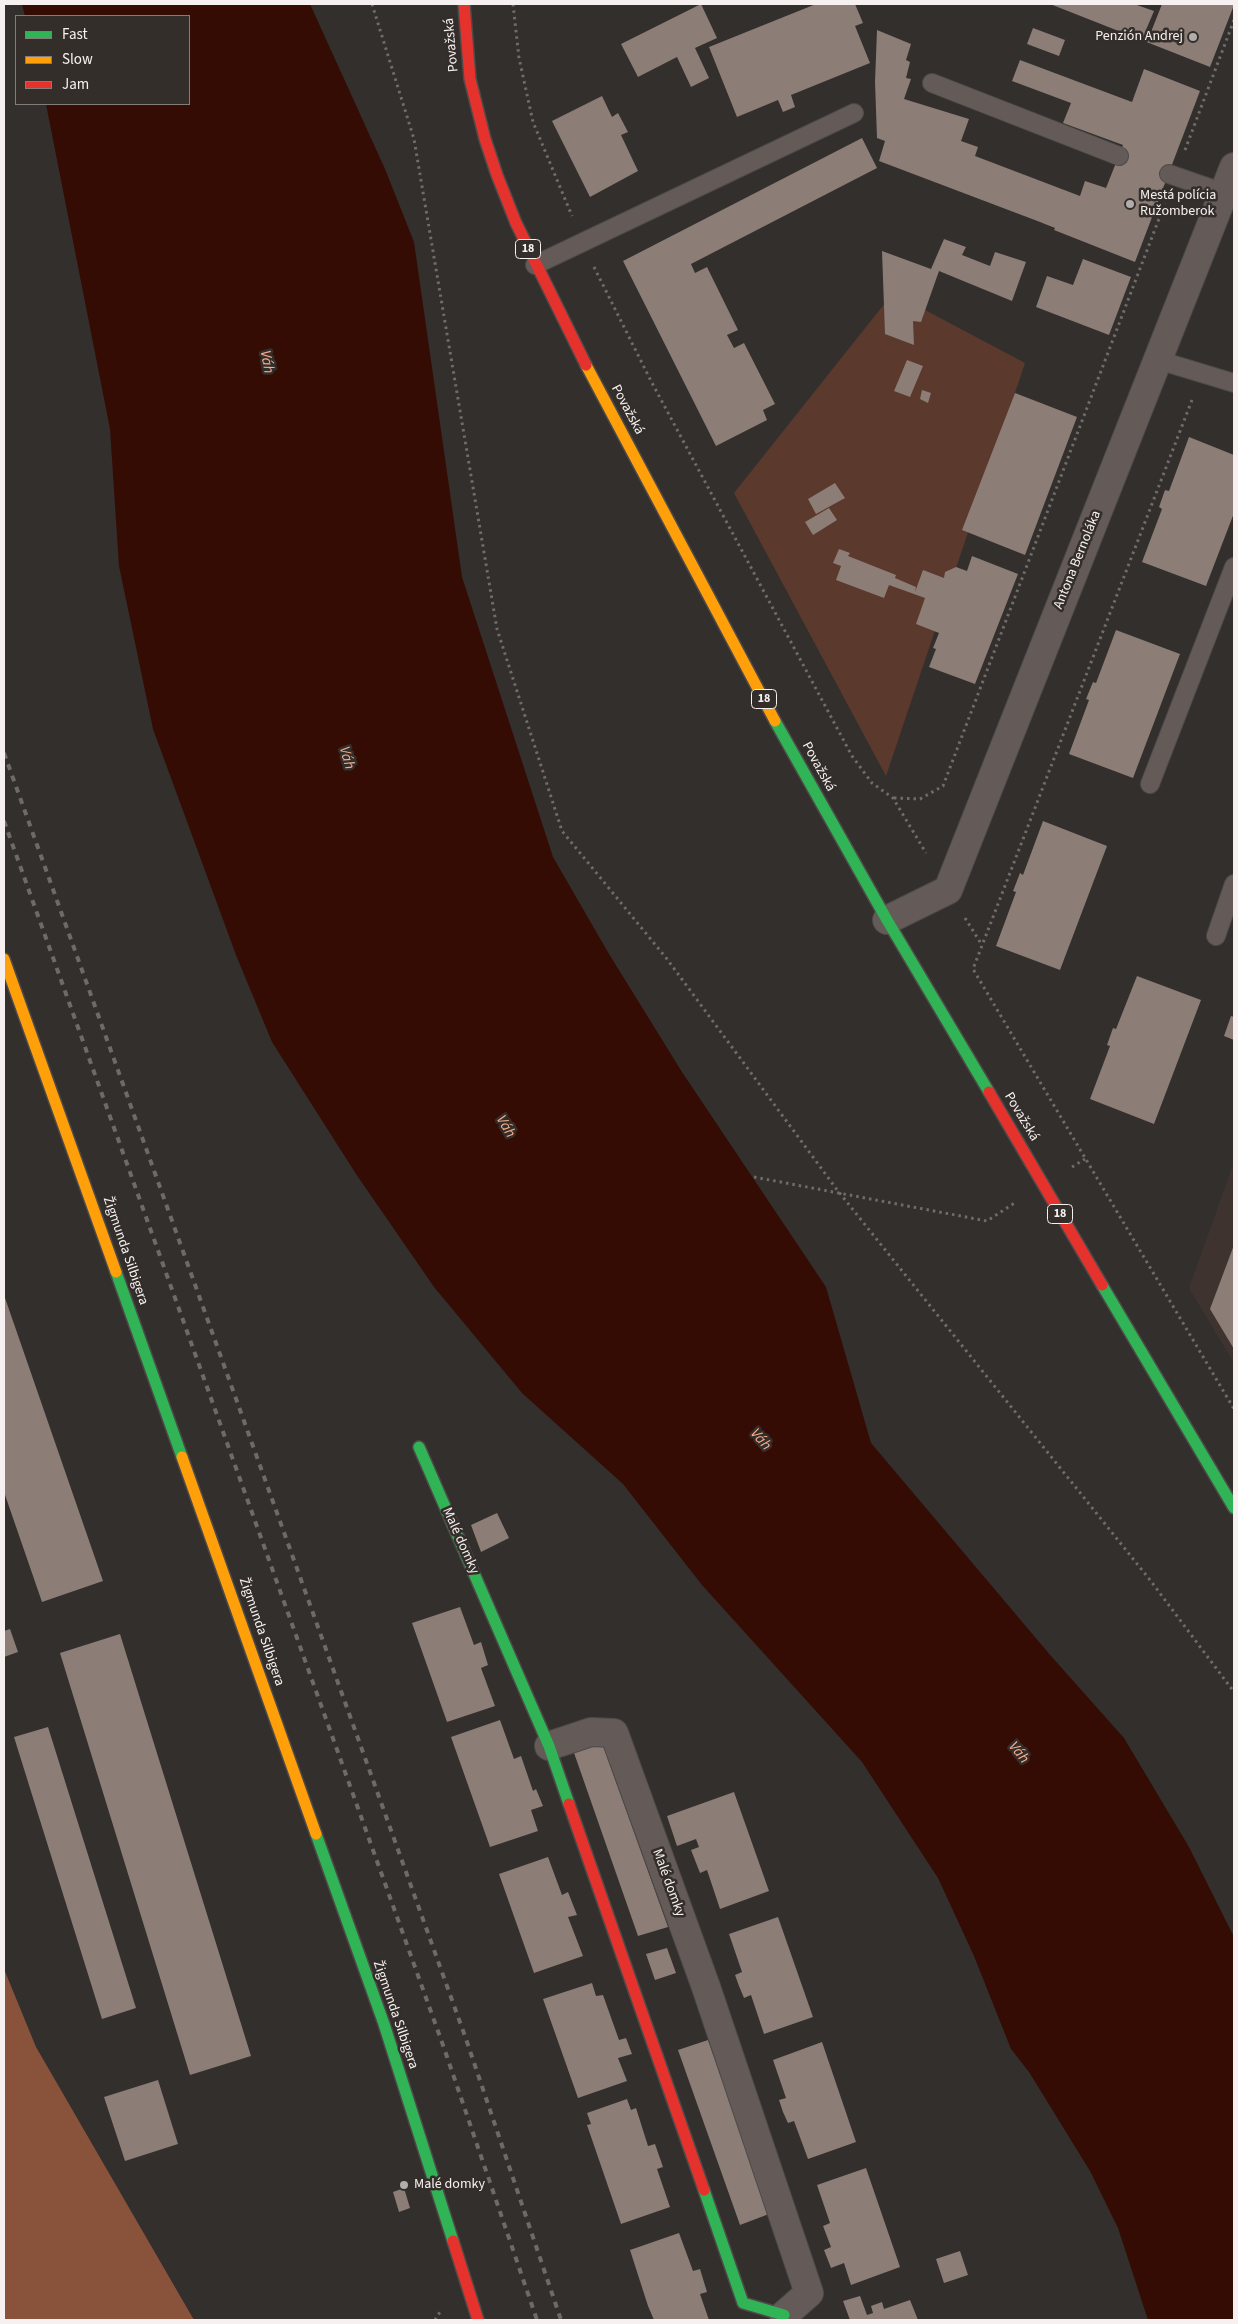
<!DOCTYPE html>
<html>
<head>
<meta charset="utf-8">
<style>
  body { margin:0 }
  #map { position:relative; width:1238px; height:2324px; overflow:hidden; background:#322f2d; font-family:"Source Sans 3",sans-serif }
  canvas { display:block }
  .frame { position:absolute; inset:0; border:5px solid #f6f1f0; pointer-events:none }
  .legend { position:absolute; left:15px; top:15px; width:175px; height:90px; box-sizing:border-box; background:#342e2b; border:1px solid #827c7a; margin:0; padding:6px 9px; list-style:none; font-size:15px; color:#f6f1f0 }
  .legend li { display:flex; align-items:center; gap:10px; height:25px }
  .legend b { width:25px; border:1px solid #827c7a }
</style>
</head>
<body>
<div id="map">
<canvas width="1238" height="2324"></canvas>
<div class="frame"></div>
<ul class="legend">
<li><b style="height:6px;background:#30b455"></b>Fast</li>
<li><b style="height:6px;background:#ff9f0a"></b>Slow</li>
<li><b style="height:6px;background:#e5322d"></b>Jam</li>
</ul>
</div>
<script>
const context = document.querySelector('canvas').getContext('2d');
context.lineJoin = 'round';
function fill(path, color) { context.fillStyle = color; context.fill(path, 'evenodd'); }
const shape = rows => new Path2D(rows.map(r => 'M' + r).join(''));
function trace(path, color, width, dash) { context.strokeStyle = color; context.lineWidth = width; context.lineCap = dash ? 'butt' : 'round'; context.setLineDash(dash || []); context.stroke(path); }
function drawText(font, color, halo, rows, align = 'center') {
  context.font = font + ' "Source Sans 3",sans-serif'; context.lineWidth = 5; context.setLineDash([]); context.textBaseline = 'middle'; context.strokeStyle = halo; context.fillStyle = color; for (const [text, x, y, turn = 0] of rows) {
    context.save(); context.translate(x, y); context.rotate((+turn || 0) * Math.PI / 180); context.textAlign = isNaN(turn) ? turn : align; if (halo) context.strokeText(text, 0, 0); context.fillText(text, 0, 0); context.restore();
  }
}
fill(shape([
  [1234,1162,1234,1363,1189,1288]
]), '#3f332f');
fill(shape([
  [893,293,1025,363,886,776,734,493]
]), '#5b3a2d');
fill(shape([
  [4,1969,36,2047,194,2320,4,2320]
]), '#89523b');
fill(shape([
  [22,4,310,4,385,169,414,242,462,577,553,857,609,954,682,1072,826,1287,871,1443,1051,1656,1124,1738,1189,1847,1234,1937,1234,2320,1148,2320,1118,2228,1090,2171,1029,2072,1011,2049,974,1956,938,1878,862,1762,702,1585,623,1484,522,1393,434,1287,356,1174,272,1042,236,955,153,729,119,566,110,429,46,104,189,104,189,16,25,16]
]), '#350c04');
fill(shape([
  [701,4,717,38,695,48,709,78,691,87,677,57,638,77,621,44],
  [816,4,855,4,863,23,855,26,870,63,791,95,795,107,783,112,778,100,737,117,709,47],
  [1050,4,1134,4,1154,11,1146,30,1151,32,1162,4,1234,5,1210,67],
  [1033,28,1065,40,1059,56,1027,44],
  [877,30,911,44,906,60,910,62,906,78,911,79,904,99,969,119,961,141,978,147,975,156,1080,196,1085,181,1106,188,1123,145,1063,123,1071,103,1012,81,1020,60,1132,102,1144,69,1200,91,1135,262,1054,230,1055,228,1040,222,879,161,885,141,877,138,875,82],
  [602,96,612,117,618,113,628,132,621,135,638,171,590,197,552,121],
  [862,138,877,168,691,264,695,273,707,267,738,330,727,335,734,348,744,343,775,404,763,410,767,420,716,446,623,261],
  [944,239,966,247,962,255,990,266,995,252,1026,262,1012,301,939,271,921,322,913,321,914,345,885,334,882,251,931,269],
  [1083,259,1131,277,1109,335,1036,307,1047,276,1073,285],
  [907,360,923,366,910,397,894,391],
  [922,390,931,393,928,403,920,399],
  [1015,393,1077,417,1025,555,962,530],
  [1189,437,1234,455,1234,513,1206,586,1142,562,1162,509,1159,507,1165,490,1169,491],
  [835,483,845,498,816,514,808,499],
  [829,508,837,520,813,535,805,522],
  [839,549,850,553,848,556,896,575,895,578,916,587,915,592,923,570,944,578,945,572,956,567,967,571,972,556,1018,574,975,684,929,667,936,649,933,648,939,633,916,624,925,598,889,585,884,598,836,580,841,566,833,563],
  [1116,630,1180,654,1133,778,1069,754,1089,700,1086,699,1093,682,1096,683],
  [1043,821,1107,846,1060,970,996,946,1016,892,1013,891,1020,873,1023,875],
  [1137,976,1201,1000,1154,1124,1090,1099,1110,1046,1107,1045,1113,1028,1116,1029],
  [1231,1016,1234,1017,1234,1040,1224,1036],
  [1234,1245,1234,1349,1210,1309],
  [4,1295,103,1581,42,1602,4,1492],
  [497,1513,509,1538,481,1552,471,1525],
  [460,1607,474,1645,481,1642,488,1665,481,1668,495,1706,447,1722,412,1623],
  [10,1629,18,1652,4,1657,4,1631],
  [120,1634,251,2056,190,2075,60,1653],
  [500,1720,514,1759,521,1756,533,1791,536,1789,543,1806,531,1810,538,1831,490,1847,451,1737],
  [48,1727,136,2008,102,2019,14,1737],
  [601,1740,668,1927,638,1936,573,1750],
  [734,1792,769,1891,720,1909,707,1870,700,1873,691,1850,699,1847,696,1839,677,1846,667,1816],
  [548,1857,562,1895,568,1892,577,1915,568,1917,583,1956,534,1973,499,1874],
  [778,1917,813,2017,764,2034,751,1995,744,1998,739,1986,735,1975,742,1972,729,1934],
  [667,1948,676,1973,655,1980,646,1954],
  [592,1983,596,1996,603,1995,619,2040,626,2038,632,2054,618,2058,627,2081,578,2098,543,1999],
  [708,2040,769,2214,740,2225,678,2050],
  [822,2042,856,2142,808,2159,794,2121,788,2123,783,2112,779,2100,786,2098,773,2060],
  [158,2080,178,2144,125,2161,104,2097],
  [627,2099,631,2110,636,2108,648,2146,655,2144,663,2167,657,2169,670,2207,621,2224,587,2125,591,2124,587,2113],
  [866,2168,900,2267,851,2285,844,2263,831,2268,824,2250,831,2247,823,2226,830,2223,817,2185],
  [404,2188,410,2208,399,2212,393,2192],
  [679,2233,693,2271,700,2269,707,2292,700,2294,709,2320,654,2320,648,2306,630,2250],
  [960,2251,968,2275,944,2283,936,2259],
  [860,2296,867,2315,873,2313,871,2306,882,2302,884,2309,910,2300,918,2320,850,2320,843,2301]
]), '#8c7d76');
const lane = shape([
  [932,83,1119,156],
  [1169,174,1224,193],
  [535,265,854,113],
  [1158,360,1234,383],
  [1150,784,1234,567],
  [1216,936,1234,884]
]);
const street = shape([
  [887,920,948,890,1234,167],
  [549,1746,591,1732,614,1733,706,1987,809,2293,784,2315,786,2320]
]);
const fast = shape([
  [775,721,887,920,989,1092],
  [116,1272,182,1457],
  [1102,1285,1234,1508],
  [419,1447,549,1746,569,1804],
  [316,1834,384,2024,453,2241],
  [704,2190,743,2303,784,2315]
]);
const slow = shape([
  [586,365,775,721],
  [4,959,116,1272],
  [182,1457,316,1834]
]);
const jam = shape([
  [464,4,470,79,485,139,497,175,516,223,586,365],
  [989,1092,1102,1285],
  [569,1804,704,2190],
  [453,2241,478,2320]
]);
trace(lane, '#4d4a49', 20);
trace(street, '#4d4a49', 30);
trace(fast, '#4d4a49', 14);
trace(slow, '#4d4a49', 14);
trace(jam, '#4d4a49', 14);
trace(shape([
  [372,4,414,139,497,629,562,831,667,959,838,1191,1150,1580,1234,1692],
  [513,4,519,58,533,122,572,216],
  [1185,150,1234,20],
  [594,267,651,381,852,756,872,783,893,798,926,853],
  [1192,400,973,969,1234,1409],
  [894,798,920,799,943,786,1165,203],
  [965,918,982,945],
  [1072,1167,1085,1159],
  [754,1177,987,1221,1016,1202],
  [435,2320,440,2312]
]), '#726b69', 3, [2.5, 4]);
trace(lane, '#645b58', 18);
trace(street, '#645b58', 28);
trace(fast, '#30b455', 11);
trace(slow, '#ff9f0a', 11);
trace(jam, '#e5322d', 11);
trace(shape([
  [4,753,466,2039,561,2320],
  [4,821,444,2048,537,2320]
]), '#6f6a68', 4, [6, 6]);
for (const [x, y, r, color] of [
  [1193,37,5,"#b1adac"],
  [1130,204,5,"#b1adac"],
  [404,2185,5,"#b1adac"]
]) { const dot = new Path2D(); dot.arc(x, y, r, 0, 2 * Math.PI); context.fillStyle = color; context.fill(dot); trace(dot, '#342e2b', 2); }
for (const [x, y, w] of [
  [528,249,25],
  [764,699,25],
  [1060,1214,25]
]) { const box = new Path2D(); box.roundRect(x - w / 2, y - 9.5, w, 19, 4); context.fillStyle = '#342e2b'; context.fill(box); trace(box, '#f6f1f0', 1); }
drawText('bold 12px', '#f6f1f0', null, [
  ["18",528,249],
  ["18",764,699],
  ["18",1060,1214]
]);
drawText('14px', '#f6f1f0', '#342e2b', [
  ["Penzión Andrej",1183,37,"right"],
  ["Mestá polícia",1140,196],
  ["Ružomberok",1140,212],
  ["Malé domky",414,2185]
], 'left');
drawText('14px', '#f6f1f0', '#342e2b', [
  ["Považská",452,45,-95],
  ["Považská",627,410,62],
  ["Antona Bernoláka",1078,560,-68],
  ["Považská",818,767,61],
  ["Považská",1021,1117,59],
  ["Žigmunda Silbigera",125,1251,71],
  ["Malé domky",460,1541,66],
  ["Žigmunda Silbigera",261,1632,71],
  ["Malé domky",668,1883,70],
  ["Žigmunda Silbigera",395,2015,71]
]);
drawText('italic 15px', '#f9ae8f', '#342e2b', [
  ["Váh",266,362,80],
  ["Váh",346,758,74],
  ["Váh",505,1127,59],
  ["Váh",760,1440,49],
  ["Váh",1018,1753,51]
]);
</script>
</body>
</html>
